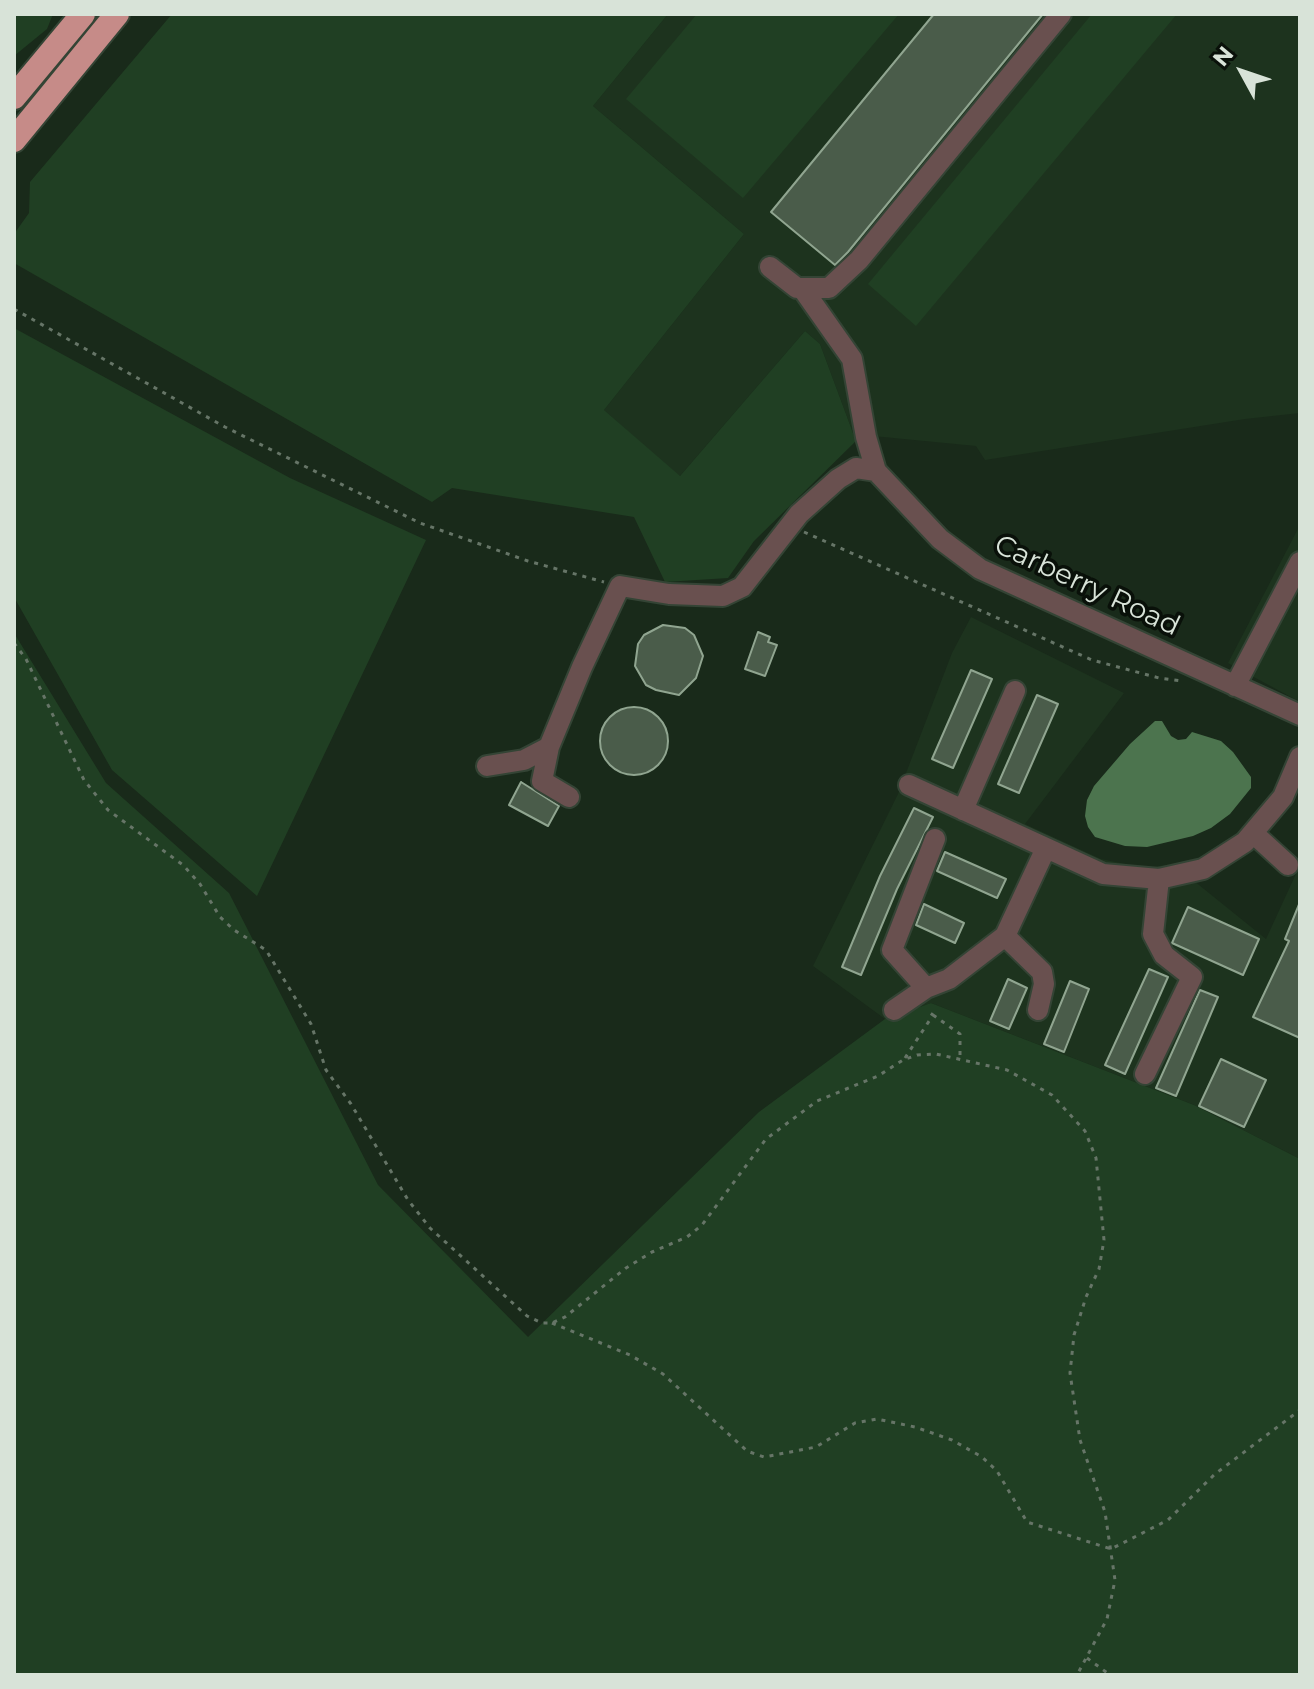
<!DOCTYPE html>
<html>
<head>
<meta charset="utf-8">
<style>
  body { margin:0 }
  #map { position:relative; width:1314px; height:1689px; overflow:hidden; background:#192a1a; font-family:Montserrat,sans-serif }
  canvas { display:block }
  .frame { position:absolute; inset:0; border:16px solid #d8e3d8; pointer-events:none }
  .north { position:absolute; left:1202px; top:32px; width:80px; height:80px; -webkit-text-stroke:6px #091009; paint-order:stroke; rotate:310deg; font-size:22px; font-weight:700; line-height:32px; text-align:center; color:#d8e3d8 }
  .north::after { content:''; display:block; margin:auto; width:28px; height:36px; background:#d8e3d8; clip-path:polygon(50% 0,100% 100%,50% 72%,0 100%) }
</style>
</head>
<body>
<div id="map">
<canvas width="1314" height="1689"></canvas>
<div class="frame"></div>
<div class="north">N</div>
</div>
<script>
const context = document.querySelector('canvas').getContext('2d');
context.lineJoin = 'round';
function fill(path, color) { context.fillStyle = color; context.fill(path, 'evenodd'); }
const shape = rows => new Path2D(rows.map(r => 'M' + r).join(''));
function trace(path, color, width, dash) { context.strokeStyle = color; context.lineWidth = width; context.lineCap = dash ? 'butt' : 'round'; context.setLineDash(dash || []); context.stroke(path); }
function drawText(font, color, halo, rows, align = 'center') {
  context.font = font + ' Montserrat,sans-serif'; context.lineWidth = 7; context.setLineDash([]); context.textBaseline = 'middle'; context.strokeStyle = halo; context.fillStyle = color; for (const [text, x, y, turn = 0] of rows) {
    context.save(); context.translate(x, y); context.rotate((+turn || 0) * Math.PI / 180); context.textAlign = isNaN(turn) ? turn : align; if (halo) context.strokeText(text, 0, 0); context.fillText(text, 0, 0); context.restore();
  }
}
fill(shape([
  [668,14,1300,14,1300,413,1245,419,985,460,976,446,873,436,856,441,820,344,805,331,679,477,604,410,744,234,593,106],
  [1300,525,1300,702,1228,663],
  [971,617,1124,693,1025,824,1101,859,1145,868,1173,864,1266,939,1300,865,1300,1159,1194,1105,931,1003,885,1019,813,966,898,794,952,653]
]), '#1d331e');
fill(shape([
  [14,14,53,14,47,29,14,56],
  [172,14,668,14,593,106,744,234,604,410,680,476,805,331,820,344,856,441,754,541,728,578,665,582,634,517,452,488,432,502,14,263,14,234,29,213,30,182],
  [697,14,899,14,743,198,626,99],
  [1092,14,1177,14,916,326,868,284],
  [14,328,290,478,426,540,257,896,112,770,14,597],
  [14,633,106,783,229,893,378,1185,528,1337,759,1112,885,1019,931,1003,1194,1105,1300,1159,1300,1675,14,1675]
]), '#203f23');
fill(shape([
  [1155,721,1162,721,1171,736,1178,740,1186,739,1192,732,1221,741,1233,752,1251,777,1251,788,1230,814,1211,828,1193,836,1147,847,1125,846,1095,837,1088,827,1085,816,1087,800,1094,786,1130,744]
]), '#4c744e');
const building = shape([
  [934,14,1043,14,848,252,835,265,771,212,934,14],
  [663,625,685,628,694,635,703,656,696,678,679,695,656,690,646,685,635,666,638,644,644,635,663,625],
  [758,632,770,637,768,642,777,645,765,676,745,669,758,632],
  [971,670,992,679,953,768,932,759,971,670],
  [1037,695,1058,704,1019,793,998,784,1037,695],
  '600 741a34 34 0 1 1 68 0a34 34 0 1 1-68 0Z',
  [521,782,559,806,548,826,509,805,521,782],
  [914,808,933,817,897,889,861,975,842,967,880,876,914,808],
  [945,852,1006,879,997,898,937,871,945,852],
  [1300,902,1300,1038,1253,1017,1289,941,1285,939,1300,902],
  [924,904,964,923,955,943,916,925,924,904],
  [1188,907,1259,939,1243,975,1172,943,1188,907],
  [1149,969,1168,977,1125,1074,1105,1065,1149,969],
  [1008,979,1027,988,1009,1029,990,1021,1008,979],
  [1070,981,1089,989,1064,1052,1044,1044,1070,981],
  [1200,990,1218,997,1176,1096,1156,1088,1200,990],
  [1221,1059,1266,1080,1244,1127,1199,1106,1221,1059]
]);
fill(building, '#4a5c4a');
trace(building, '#90a590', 2);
const minor = shape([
  [770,267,797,288,829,288,859,260,1061,14],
  [802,288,852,359,866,437,876,471],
  [1235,686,1300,562],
  [487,766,524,760,549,747],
  [909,785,1103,874,1159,879,1203,869,1245,842,1283,797,1300,757],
  [569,797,542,781,549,747,582,667,620,586,669,594,723,596,742,587,799,514,838,479,856,468,876,471,940,539,980,569,1300,715],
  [963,810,1015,691],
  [1253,833,1288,865],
  [1005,936,1042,972,1044,984,1038,1010],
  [926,988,892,950,935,839],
  [894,1010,926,988,949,979,1005,936,1046,848],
  [1145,1074,1192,977,1164,955,1153,934,1159,879]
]);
const highway = shape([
  [14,97,83,14],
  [14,140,117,14]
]);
trace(minor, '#344435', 24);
trace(highway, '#344435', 28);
trace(shape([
  [14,309,225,427,420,523,528,561,604,582],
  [804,532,1092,660,1159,678,1182,681],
  [14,643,26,659,84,780,108,810,183,865,200,884,220,917,234,930,266,950,311,1024,326,1070,351,1104,408,1200,430,1228,527,1316,542,1323,552,1323,565,1317,626,1268,652,1252,687,1237,702,1225,766,1139,817,1101,878,1076,903,1060,917,1055,936,1054,1007,1070,1052,1095,1085,1131,1096,1158,1104,1240,1099,1269,1086,1297,1074,1335,1070,1373,1080,1440,1105,1512,1115,1580,1107,1619,1077,1675],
  [933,1015,960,1034,960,1060],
  [905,1058,933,1015,926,1010],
  [552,1323,630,1355,663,1374,747,1451,764,1457,816,1447,855,1423,877,1419,915,1427,952,1440,982,1457,997,1471,1027,1522,1111,1549,1168,1520,1215,1474,1300,1410],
  [1087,1658,1110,1675]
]), '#667567', 3, [4, 6]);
trace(minor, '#69504f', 20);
trace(highway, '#c68b88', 24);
drawText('28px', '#d8e3d8', '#091009', [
  ["Carberry Road",1087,586,25]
]);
</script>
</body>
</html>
